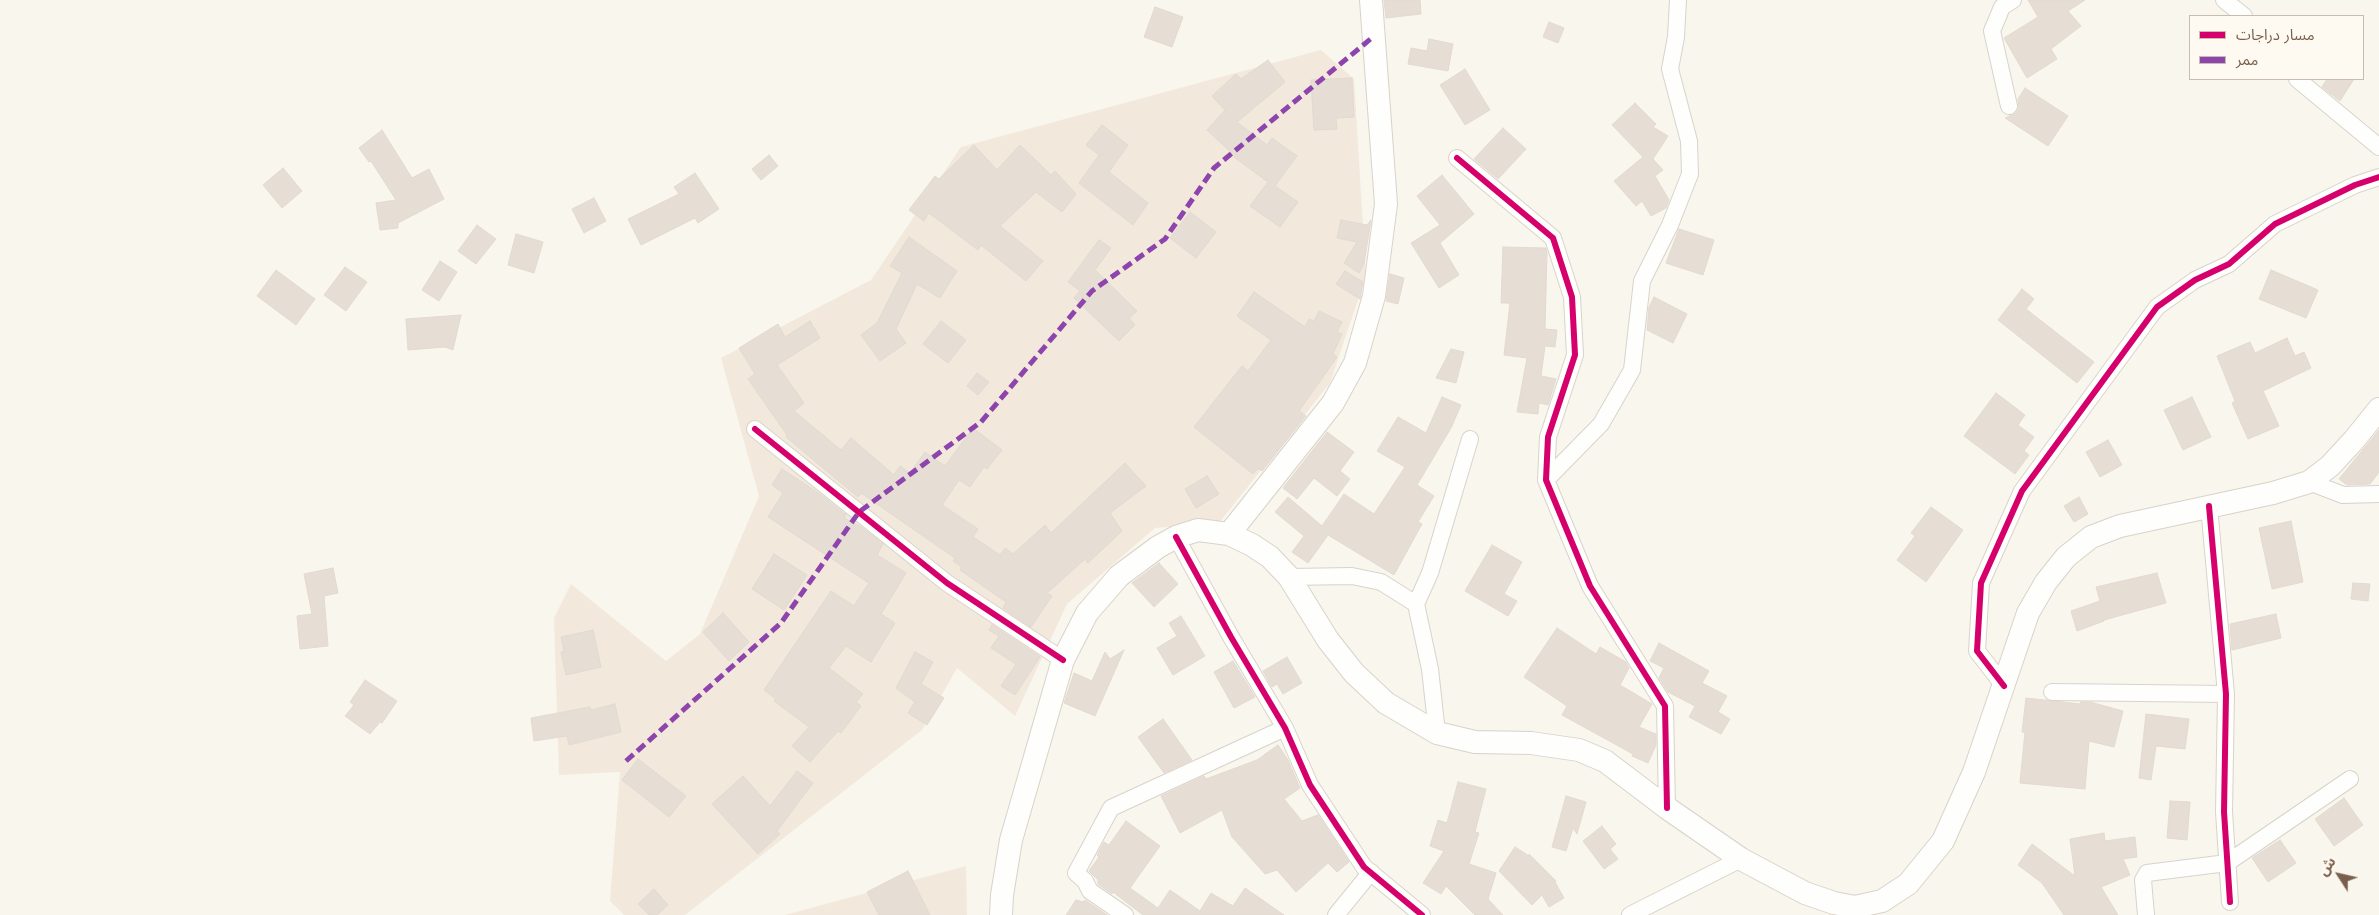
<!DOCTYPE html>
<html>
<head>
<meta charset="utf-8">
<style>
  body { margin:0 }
  #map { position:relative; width:2379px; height:915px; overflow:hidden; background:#f9f6ee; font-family:Inter,"Noto Sans Arabic",sans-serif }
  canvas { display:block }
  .legend { position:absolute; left:2189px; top:15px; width:175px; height:65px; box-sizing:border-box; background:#fffaf1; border:1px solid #c9bcaf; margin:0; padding:6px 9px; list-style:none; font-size:15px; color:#795f4c }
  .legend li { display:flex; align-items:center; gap:10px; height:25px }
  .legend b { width:25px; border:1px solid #c9bcaf }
  .north { position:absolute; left:2314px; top:850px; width:50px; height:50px; -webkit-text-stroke:4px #fffaf1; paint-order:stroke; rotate:305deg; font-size:14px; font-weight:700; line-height:20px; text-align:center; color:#795f4c }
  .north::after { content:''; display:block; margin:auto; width:18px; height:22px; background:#795f4c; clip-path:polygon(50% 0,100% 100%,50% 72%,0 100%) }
</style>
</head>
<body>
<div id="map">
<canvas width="2379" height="915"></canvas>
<ul class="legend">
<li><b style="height:6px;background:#d6006c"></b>مسار دراجات</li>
<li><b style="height:6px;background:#8e44ad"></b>ممر</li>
</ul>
<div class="north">ش</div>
</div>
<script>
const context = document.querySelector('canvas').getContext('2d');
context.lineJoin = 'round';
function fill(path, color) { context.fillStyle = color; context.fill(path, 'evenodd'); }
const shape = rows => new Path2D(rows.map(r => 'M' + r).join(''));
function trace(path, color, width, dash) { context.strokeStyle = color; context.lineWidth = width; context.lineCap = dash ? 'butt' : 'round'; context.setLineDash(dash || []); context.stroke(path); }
fill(shape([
  [1321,50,1354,79,1366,276,1330,383,1219,523,1155,528,1067,604,1015,716,957,668,922,730,685,915,624,915,610,901,620,772,559,775,554,618,571,584,666,661,700,634,759,496,721,358,871,280,961,147],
  [966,866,967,915,785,915]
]), '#f2e9dc');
const building = shape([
  [1384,0,1420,0,1421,14,1386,18,1384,0],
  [2028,0,2085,0,2068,11,2081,26,2051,49,2057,59,2027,78,2004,38,2038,17,2028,0],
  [1155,7,1183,17,1172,47,1144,37,1155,7],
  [1549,22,1564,28,1558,43,1543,37,1549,22],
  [1429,39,1453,44,1448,71,1408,64,1411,48,1427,51,1429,39],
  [1268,60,1285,82,1237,122,1267,145,1272,138,1297,156,1275,186,1298,202,1280,227,1250,206,1268,182,1234,157,1235,156,1207,130,1225,110,1212,96,1236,74,1241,79,1268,60],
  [1465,69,1490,110,1465,125,1440,85,1465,69],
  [1352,78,1354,117,1336,118,1337,129,1314,130,1311,80,1352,78],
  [2327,79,2354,79,2340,101,2322,87,2327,79],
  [2025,88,2068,116,2048,146,2005,118,2016,113,2019,108,2018,99,2025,88],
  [1635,103,1656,124,1653,127,1668,136,1653,159,1663,170,1655,176,1669,200,1666,208,1651,216,1642,201,1636,206,1614,181,1643,157,1612,125,1635,103],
  [1102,125,1128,145,1109,172,1148,203,1133,225,1079,183,1099,155,1086,145,1102,125],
  [1503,128,1526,149,1498,179,1474,159,1503,128],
  [382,130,412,178,429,169,444,199,398,223,398,228,380,230,376,203,396,200,371,161,369,162,359,148,382,130],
  [974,145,997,170,1020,145,1051,175,1055,171,1076,194,1062,212,1036,192,1000,226,1043,261,1026,281,981,245,978,250,929,213,924,221,909,210,935,176,939,179,974,145],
  [769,155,778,166,761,180,752,169,769,155],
  [283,168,302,191,282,208,263,185,283,168],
  [695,173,719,209,698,223,695,218,641,245,628,219,679,194,674,187,695,173],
  [1442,175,1474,214,1440,243,1459,275,1439,288,1411,243,1440,225,1417,196,1442,175],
  [594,198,606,221,584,233,572,209,594,198],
  [1190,212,1216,232,1196,258,1170,238,1190,212],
  [1341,220,1367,225,1371,220,1364,264,1359,273,1344,263,1357,242,1337,238,1341,220],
  [477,225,496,239,476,264,458,251,477,225],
  [1679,229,1714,240,1703,275,1666,263,1679,229],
  [516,234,543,242,534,273,508,265,516,234],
  [909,237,957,271,940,298,917,284,896,329,906,343,880,361,861,335,877,323,902,273,890,266,909,237],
  [1099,240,1111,248,1095,270,1137,311,1129,318,1135,325,1119,341,1074,298,1080,291,1068,282,1099,240],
  [1503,247,1546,248,1547,253,1545,329,1557,330,1555,347,1545,346,1541,376,1556,379,1548,405,1539,403,1538,414,1517,412,1527,358,1504,355,1510,303,1501,303,1503,247],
  [440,261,457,272,439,301,422,290,440,261],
  [345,267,367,282,346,311,324,295,345,267],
  [276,270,315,299,296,325,257,296,276,270],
  [2271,270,2318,290,2306,318,2259,299,2271,270],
  [1345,271,1363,282,1360,299,1336,284,1345,271],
  [1390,274,1404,278,1398,304,1386,301,1390,274],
  [2022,289,2034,299,2026,309,2094,362,2077,383,1998,320,2022,289],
  [1254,292,1305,327,1309,319,1314,321,1319,311,1342,322,1337,332,1342,334,1333,354,1337,357,1299,411,1306,416,1262,471,1258,468,1253,474,1194,427,1242,366,1248,371,1271,340,1237,316,1254,292],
  [1654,297,1687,314,1673,343,1647,330,1649,307,1654,297],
  [461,315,453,350,445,347,408,350,406,319,461,315],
  [810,321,820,338,777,365,804,403,794,411,841,450,851,438,894,475,900,466,910,473,925,452,945,466,973,428,1002,450,987,469,984,467,970,487,959,480,942,505,978,529,973,537,1000,555,1005,548,1013,554,1045,525,1051,533,1125,463,1146,486,1110,513,1122,531,1088,563,1085,559,1047,593,1052,596,1031,627,1003,608,1006,602,960,570,962,567,953,561,955,558,861,493,858,497,786,437,787,435,748,379,755,374,739,348,778,324,785,337,810,321],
  [941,321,966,340,948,363,923,344,941,321],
  [2287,338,2295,356,2304,352,2311,368,2263,391,2279,426,2248,439,2232,403,2235,401,2217,356,2250,342,2255,353,2287,338],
  [1451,349,1464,352,1456,383,1436,378,1451,349],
  [977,373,989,382,978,395,967,386,977,373],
  [1996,393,2025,415,2018,425,2034,437,2024,451,2029,455,2015,474,1964,436,1996,393],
  [1442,397,1461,405,1451,428,1417,485,1434,496,1418,522,1422,524,1394,575,1328,535,1308,563,1292,552,1304,536,1275,512,1288,497,1322,526,1344,494,1374,514,1405,467,1377,451,1398,417,1426,433,1442,397],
  [2192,397,2211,437,2183,450,2164,410,2192,397],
  [2379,430,2379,472,2370,484,2347,485,2339,479,2379,430],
  [1327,432,1354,452,1340,471,1350,479,1337,496,1314,478,1297,499,1283,488,1327,432],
  [2108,440,2122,465,2100,477,2086,452,2108,440],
  [782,469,820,494,846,515,844,518,861,527,883,544,877,555,906,573,881,614,895,623,871,662,846,646,829,668,863,694,856,702,861,706,841,733,838,731,810,762,792,746,809,727,774,701,776,699,764,690,831,591,854,606,869,583,768,517,783,493,772,485,782,469],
  [1207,476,1219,494,1196,508,1185,489,1207,476],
  [2079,497,2088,514,2074,522,2064,506,2079,497],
  [1931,507,1963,530,1926,582,1897,560,1915,536,1911,533,1931,507],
  [2291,521,2303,582,2272,589,2259,528,2291,521],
  [1492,545,1522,562,1504,594,1517,601,1508,616,1465,591,1492,545],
  [774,554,807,575,784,610,752,589,774,554],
  [1159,563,1178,584,1154,607,1132,583,1159,563],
  [333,568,338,593,324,596,328,646,300,649,297,616,312,614,304,574,333,568],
  [2157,573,2166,603,2104,620,2104,621,2077,631,2071,611,2100,601,2096,587,2157,573],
  [2353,583,2370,584,2368,601,2351,599,2353,583],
  [723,613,749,642,729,661,703,632,723,613],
  [2276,614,2281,638,2232,650,2230,624,2276,614],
  [1181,616,1205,656,1173,675,1157,648,1177,636,1169,623,1181,616],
  [992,625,1040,657,1015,695,1001,686,1016,664,991,648,999,636,989,630,992,625],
  [1557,628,1596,654,1600,647,1626,662,1629,668,1620,685,1652,704,1639,727,1656,734,1656,745,1648,763,1632,756,1633,754,1562,715,1567,706,1524,677,1557,628],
  [593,630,601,667,566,675,561,652,564,651,561,637,593,630],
  [1659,643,1709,671,1702,683,1727,696,1718,712,1730,719,1721,734,1689,717,1695,706,1668,692,1659,678,1664,668,1650,661,1659,643],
  [1124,650,1095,716,1064,703,1074,673,1092,681,1105,652,1110,659,1124,650],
  [915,652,933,662,921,684,944,698,927,725,908,713,915,702,896,688,915,652],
  [1287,657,1302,683,1283,694,1277,684,1272,687,1263,671,1287,657],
  [1233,661,1255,697,1234,708,1214,672,1233,661],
  [365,680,397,701,382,723,380,722,370,734,345,716,354,705,350,702,365,680],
  [2026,698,2080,704,2081,702,2090,702,2123,711,2114,747,2089,741,2085,789,2020,783,2025,732,2022,732,2026,698],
  [615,704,621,732,569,745,567,736,534,741,531,718,590,707,591,710,615,704],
  [2146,714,2189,719,2185,749,2156,746,2151,780,2139,778,2146,714],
  [1163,719,1192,760,1164,773,1138,737,1163,719],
  [1278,745,1288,760,1300,788,1284,799,1302,821,1318,815,1349,862,1337,872,1328,863,1296,892,1277,870,1265,874,1232,837,1222,810,1180,833,1161,796,1204,776,1206,779,1257,760,1278,745],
  [638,759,686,796,669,817,622,780,638,759],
  [797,771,813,783,777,831,780,834,758,854,712,804,743,776,770,806,797,771],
  [1458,782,1486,789,1475,832,1479,833,1469,864,1496,873,1488,899,1503,915,1475,915,1446,886,1441,894,1423,883,1444,851,1430,846,1438,820,1447,823,1458,782],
  [1566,796,1586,802,1577,834,1573,828,1566,851,1552,847,1566,796],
  [2344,798,2363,825,2334,846,2315,819,2344,798],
  [2170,801,2190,802,2187,840,2167,838,2170,801],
  [1126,821,1160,846,1130,888,1158,908,1170,890,1200,911,1211,893,1233,906,1245,888,1284,915,1143,915,1113,892,1112,894,1098,884,1098,880,1089,871,1099,857,1097,855,1104,842,1109,845,1126,821],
  [1602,826,1616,844,1610,849,1618,859,1604,869,1583,841,1602,826],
  [2104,833,2105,841,2135,837,2137,857,2123,859,2130,875,2101,887,2118,915,2064,915,2042,883,2018,865,2032,844,2075,876,2070,839,2104,833],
  [2280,840,2296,863,2268,882,2252,858,2280,840],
  [1515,847,1529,856,1529,854,1556,881,1555,882,1564,898,1549,907,1542,895,1532,905,1499,871,1515,847],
  [908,871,930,915,879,915,867,892,908,871],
  [654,889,668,905,657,915,649,915,638,904,654,889],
  [1076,900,1083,902,1085,900,1107,915,1066,915,1076,900]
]);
fill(building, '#e6ded5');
trace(building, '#e2d9d0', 1);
const street = shape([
  [2224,0,2244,16],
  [2297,79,2379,147],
  [2009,106,1992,31,2002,7,2013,0],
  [1457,158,1553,238,1572,297,1575,355,1548,437,1546,480,1590,586,1665,706,1667,808],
  [755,429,947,583,1063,660],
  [1546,480,1601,424,1632,370,1642,281,1670,225,1690,174,1689,141,1670,69,1676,37,1678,0],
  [2309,482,2343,495,2379,494],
  [2209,506,2226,694,2224,812,2230,902],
  [1176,537,1231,637,1285,728,1310,785,1364,867,1422,915],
  [1289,577,1352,576,1381,582,1416,604],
  [2004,686,1977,651,1981,583,2022,491,2157,307,2195,280,2229,264,2275,224,2355,185,2379,177],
  [2052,692,2226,694],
  [1437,733,1430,669,1416,604,1430,573,1470,439],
  [1125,915,1090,891,1085,881,1076,873,1111,808,1285,728],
  [1336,915,1371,872],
  [1630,915,1741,859],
  [2146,915,2143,880,2147,873,2227,863,2350,779]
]);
const secondary = shape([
  [1229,534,1333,403,1355,363,1374,296,1386,204,1371,0],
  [1001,915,1002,895,1011,840,1063,660,1087,613,1119,576,1158,547,1176,537,1198,530,1229,534,1252,545,1270,557,1289,577,1328,640,1354,673,1386,703,1437,733,1475,742,1531,743,1579,750,1605,761,1667,808,1741,859,1805,893,1834,903,1855,907,1882,901,1908,884,1943,841,1974,772,2028,613,2046,582,2066,557,2091,537,2120,526,2273,493,2309,482,2330,466,2354,440,2379,409]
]);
trace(street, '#d8d3cc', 18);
trace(secondary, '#d9d2ca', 24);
trace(street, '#fefefc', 16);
trace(secondary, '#fefefc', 22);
trace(shape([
  [626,761,781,623,859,512,981,422,1092,291,1165,239,1214,168,1373,37]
]), '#8e44ad', 5, [10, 5]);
trace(shape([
  [1457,158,1553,238,1572,297,1575,355,1548,437,1546,480,1590,586,1665,706,1667,808],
  [755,429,947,583,1063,660],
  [2209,506,2226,694,2224,812,2230,902],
  [1176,537,1231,637,1285,728,1310,785,1364,867,1422,915],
  [2004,686,1977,651,1981,583,2022,491,2157,307,2195,280,2229,264,2275,224,2355,185,2379,177]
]), '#d6006c', 6);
</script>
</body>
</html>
